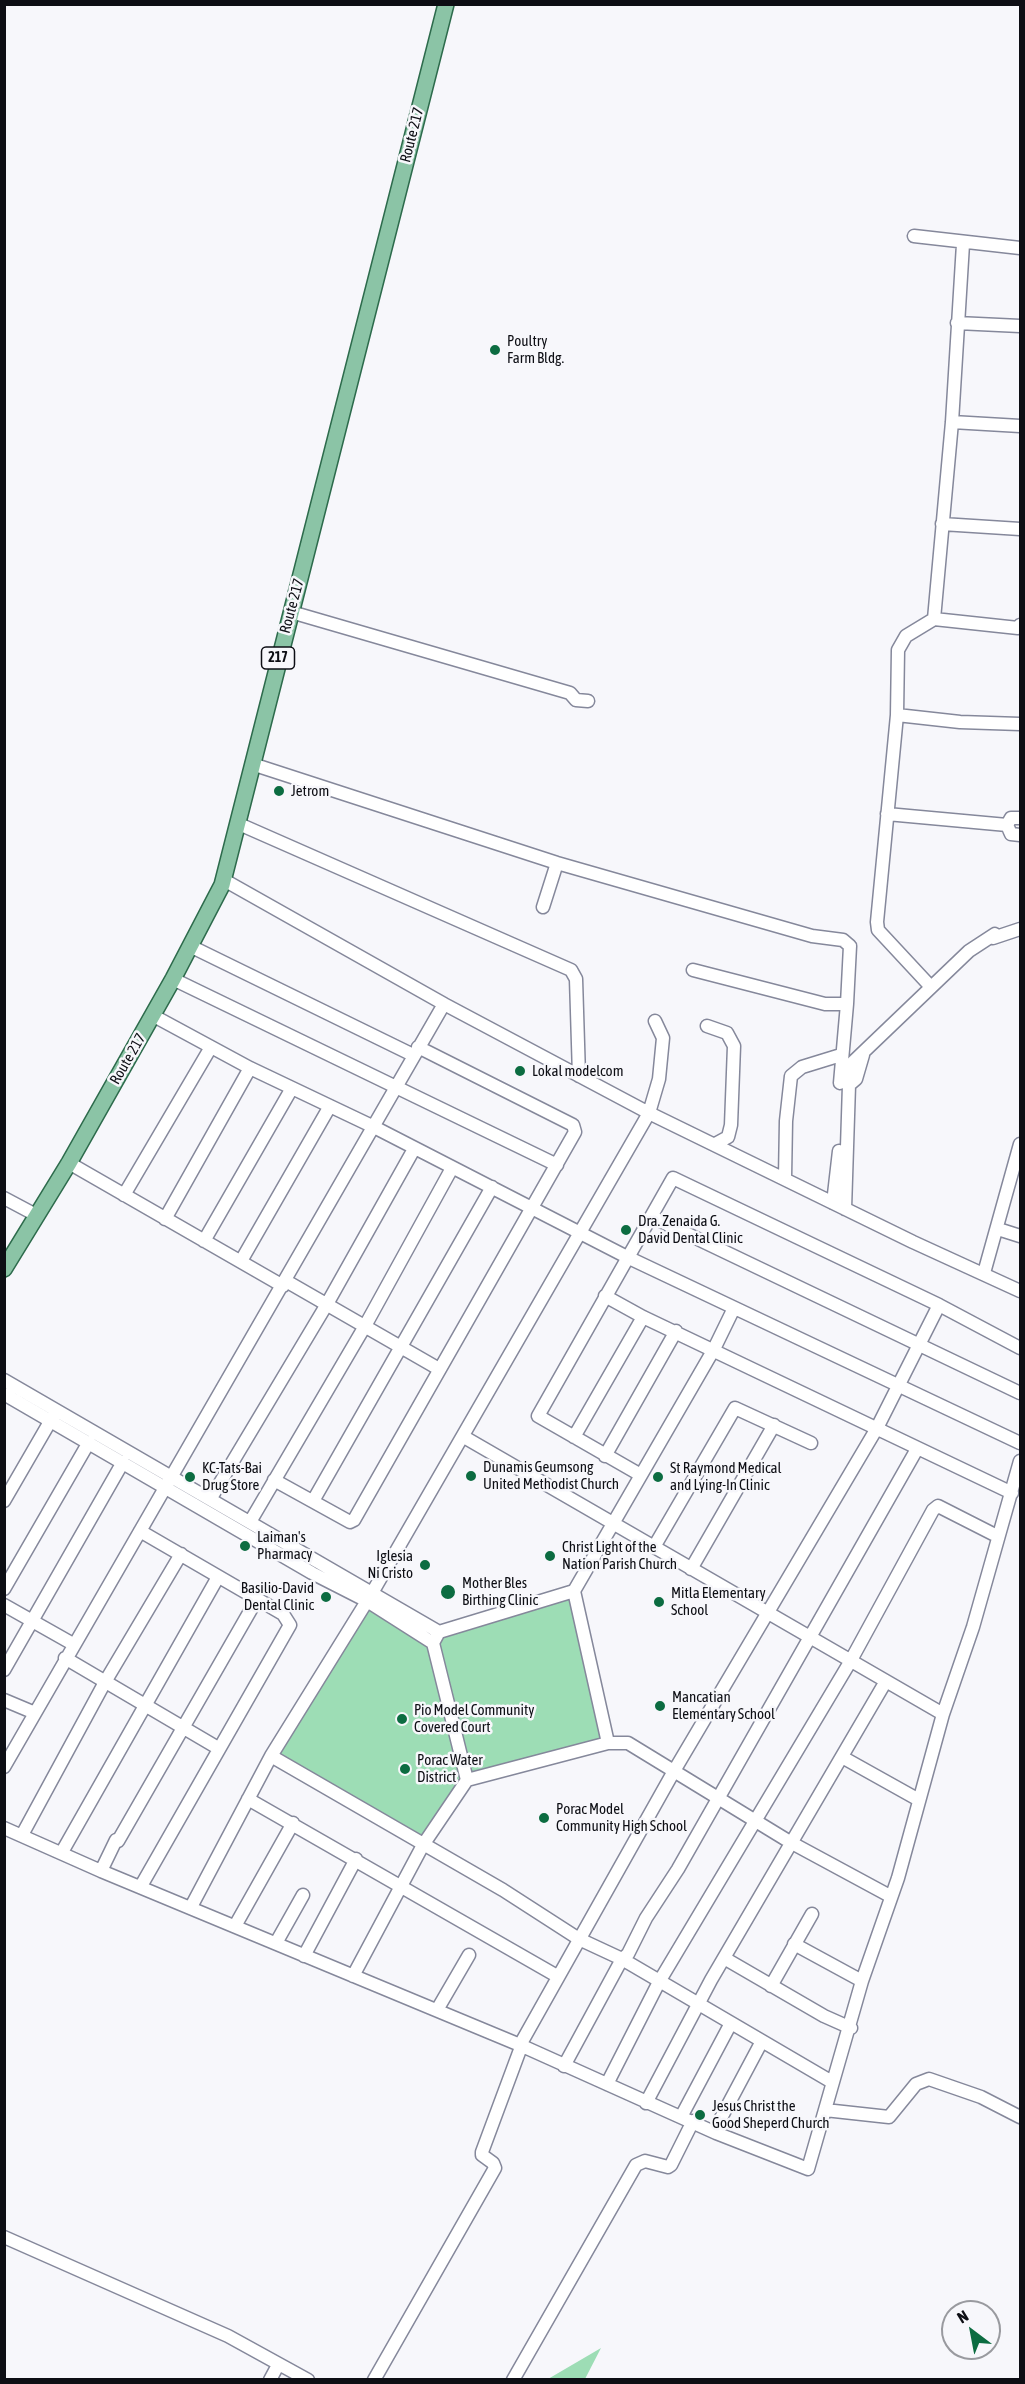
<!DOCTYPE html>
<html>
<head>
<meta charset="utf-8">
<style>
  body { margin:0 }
  #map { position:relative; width:1025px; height:2384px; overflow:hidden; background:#f7f7fb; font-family:"Asap Condensed",sans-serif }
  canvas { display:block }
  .frame { position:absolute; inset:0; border:6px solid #0d0e14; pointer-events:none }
  .north { position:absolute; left:941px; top:2300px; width:60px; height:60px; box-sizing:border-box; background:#f7f7fb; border:2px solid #999a9f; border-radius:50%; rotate:328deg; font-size:16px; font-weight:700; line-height:24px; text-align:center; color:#0d0e14 }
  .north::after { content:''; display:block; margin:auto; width:21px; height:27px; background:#0c6c41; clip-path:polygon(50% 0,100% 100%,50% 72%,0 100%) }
</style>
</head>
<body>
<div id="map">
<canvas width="1025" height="2384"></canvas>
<div class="frame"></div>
<div class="north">N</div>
</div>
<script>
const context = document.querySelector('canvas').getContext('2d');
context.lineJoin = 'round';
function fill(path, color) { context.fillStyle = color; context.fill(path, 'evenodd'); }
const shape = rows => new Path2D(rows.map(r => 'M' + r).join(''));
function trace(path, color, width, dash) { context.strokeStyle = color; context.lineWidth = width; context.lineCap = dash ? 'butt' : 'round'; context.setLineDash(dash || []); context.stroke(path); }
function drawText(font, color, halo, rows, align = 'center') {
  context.font = font + ' "Asap Condensed",sans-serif'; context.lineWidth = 5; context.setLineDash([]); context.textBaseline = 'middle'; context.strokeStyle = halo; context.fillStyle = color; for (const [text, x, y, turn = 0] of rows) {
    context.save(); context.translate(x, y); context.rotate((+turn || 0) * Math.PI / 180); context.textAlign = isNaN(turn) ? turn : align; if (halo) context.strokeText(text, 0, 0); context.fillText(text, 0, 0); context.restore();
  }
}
fill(shape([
  [574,1591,608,1743,467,1780,423,1845,271,1756,367,1601,433,1643,439,1632],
  [601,2348,585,2379,548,2379]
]), '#9dddb5');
const minor = shape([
  [914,236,1020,248],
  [957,323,1020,326],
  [952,422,1020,426],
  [942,524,1020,529],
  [291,612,570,693,576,700,588,701],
  [934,619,952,422,963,244],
  [897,715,960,722,1020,724],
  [252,764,557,863,812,936,843,940,850,946,847,1004],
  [887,814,1007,825],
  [239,824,571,970,576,979,579,1076],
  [1007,825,1011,834,1020,835],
  [1007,825,1011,818,1020,818],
  [224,880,444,1004,649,1113,913,1242,1020,1291],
  [543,907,557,863],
  [190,946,413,1055],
  [693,970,825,1004,847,1004,840,1083],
  [173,979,557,1165],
  [931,987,878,930,877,922,897,715,898,650,906,636,934,619,1018,628,1020,625],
  [152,1015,250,1068,374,1127,627,1257,1020,1443],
  [707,1026,727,1033,734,1046,731,1125,728,1137,717,1143],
  [849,1085,856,1079,863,1055],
  [69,1163,283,1286],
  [785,1178,786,1121,791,1076,802,1067,841,1055],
  [124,1195,211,1047],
  [4,1198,36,1215],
  [833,1203,839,1151],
  [845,1209,849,1085,845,1076,853,1062,969,951,995,934,993,938,1020,929],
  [652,1217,1020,1393],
  [165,1219,250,1068],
  [998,1229,1020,1236],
  [204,1241,292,1088],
  [241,1261,330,1106],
  [984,1273,1020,1144],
  [286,1281,439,1369],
  [605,1296,643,1317,1012,1493],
  [4,1380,439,1632],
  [4,1394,312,1573,367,1601,433,1643],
  [464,1437,943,1714],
  [574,1437,643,1317],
  [605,1456,676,1331],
  [639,1474,538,1416,673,1178,939,1305,1020,1348],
  [274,1480,350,1522,354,1520,575,1132,573,1125,418,1047],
  [211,1498,327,1304,414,1149],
  [4,1501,55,1413],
  [313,1501,492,1187],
  [250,1522,365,1326,452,1168],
  [140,1531,283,1614,290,1625,141,1886],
  [654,1547,735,1408,811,1443],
  [691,1569,774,1425],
  [4,1589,89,1442],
  [4,1605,73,1644],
  [65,1658,218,1748],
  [4,1670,123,1462],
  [4,1700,35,1713],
  [608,1743,574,1591,714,1349,734,1308],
  [271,1756,503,1890,579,1939,622,1959,832,2082],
  [842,1757,919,1800],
  [4,1767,444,1004],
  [467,1780,433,1643,439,1632,574,1591],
  [248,1799,557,1976],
  [4,1828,101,1871,520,2045,716,2133,808,2169,862,1981,898,1878,943,1714,973,1627,1020,1461],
  [22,1835,105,1682,181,1554],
  [62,1852,218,1577],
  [101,1871,116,1840,118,1841,257,1599],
  [191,1907,271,1756,372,1593,649,1113,659,1079,663,1038,655,1021],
  [235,1926,293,1823],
  [276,1943,303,1895],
  [794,1944,862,1981],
  [304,1956,356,1859],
  [724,1958,824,2016,851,2028],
  [353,1976,423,1845,467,1780,608,1743,628,1743,790,1842,890,1896],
  [771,1986,812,1914],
  [437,2010,469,1955],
  [520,2045,674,1771,877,1428,939,1305],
  [564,2066,622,1959,628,1954,646,1918,678,1869,917,1449],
  [607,2084,659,1982,850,1662,933,1510,938,1506,997,1536],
  [646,2103,711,1980,886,1681],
  [825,2110,889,2117,916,2084,929,2079,981,2097,1020,2117],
  [681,2117,731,2023],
  [716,2133,721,2118,762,2041],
  [4,2237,228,2336,308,2380],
  [270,2380,278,2365],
  [374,2380,495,2168,493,2163,482,2155,482,2152,521,2047],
  [513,2380,636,2165,645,2161,668,2167,671,2165,693,2121]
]);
const major = shape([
  [4,1269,69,1163,173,979,222,885,446,4]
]);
trace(minor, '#85889b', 15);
trace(major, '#2d6b4c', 18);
trace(minor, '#fff', 12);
trace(major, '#8bc4a6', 15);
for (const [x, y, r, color] of [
  [495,350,6,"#0c6c41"],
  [279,791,6,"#0c6c41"],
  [520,1071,6,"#0c6c41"],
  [626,1230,6,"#0c6c41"],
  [471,1476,6,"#0c6c41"],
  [190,1477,6,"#0c6c41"],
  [658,1477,6,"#0c6c41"],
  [245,1546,6,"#0c6c41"],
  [550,1556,6,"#0c6c41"],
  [425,1565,6,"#0c6c41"],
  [448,1592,8,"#0c6c41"],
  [326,1597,6,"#0c6c41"],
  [659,1602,6,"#0c6c41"],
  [660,1706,6,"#0c6c41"],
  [402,1719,6,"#0c6c41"],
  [405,1769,6,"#0c6c41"],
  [544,1818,6,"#0c6c41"],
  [700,2115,6,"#0c6c41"]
]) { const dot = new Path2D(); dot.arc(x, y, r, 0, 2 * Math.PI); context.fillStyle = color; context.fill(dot); trace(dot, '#f7f7fb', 2); }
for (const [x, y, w] of [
  [278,658,33]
]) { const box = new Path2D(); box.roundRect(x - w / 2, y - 11, w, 22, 4.5); context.fillStyle = '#f7f7fb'; context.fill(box); trace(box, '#0d0e14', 1.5); }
drawText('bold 14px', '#0d0e14', null, [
  ["217",278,658]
]);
drawText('15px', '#0d0e14', '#f7f7fb', [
  ["Route 217",412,135,-76],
  ["Route 217",292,606,-75],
  ["Route 217",128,1059,-60]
]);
drawText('15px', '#0d0e14', '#f7f7fb', [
  ["Poultry",507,341],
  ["Farm Bldg.",507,358],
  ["Jetrom",291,791],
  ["Lokal modelcom",532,1071],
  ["Dra. Zenaida G.",638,1221],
  ["David Dental Clinic",638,1238],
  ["Dunamis Geumsong",483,1467],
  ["United Methodist Church",483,1484],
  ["KC-Tats-Bai",202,1468],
  ["Drug Store",202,1485],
  ["St Raymond Medical",670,1468],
  ["and Lying-In Clinic",670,1485],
  ["Laiman's",257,1537],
  ["Pharmacy",257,1554],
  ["Christ Light of the",562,1547],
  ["Nation Parish Church",562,1564],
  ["Iglesia",413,1556,"right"],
  ["Ni Cristo",413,1573,"right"],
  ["Mother Bles",462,1583],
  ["Birthing Clinic",462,1600],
  ["Basilio-David",314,1588,"right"],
  ["Dental Clinic",314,1605,"right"],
  ["Mitla Elementary",671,1593],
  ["School",671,1610],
  ["Mancatian",672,1697],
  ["Elementary School",672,1714],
  ["Pio Model Community",414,1710],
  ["Covered Court",414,1727],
  ["Porac Water",417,1760],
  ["District",417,1777],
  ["Porac Model",556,1809],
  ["Community High School",556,1826],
  ["Jesus Christ the",712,2106],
  ["Good Sheperd Church",712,2123]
], 'left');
</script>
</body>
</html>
